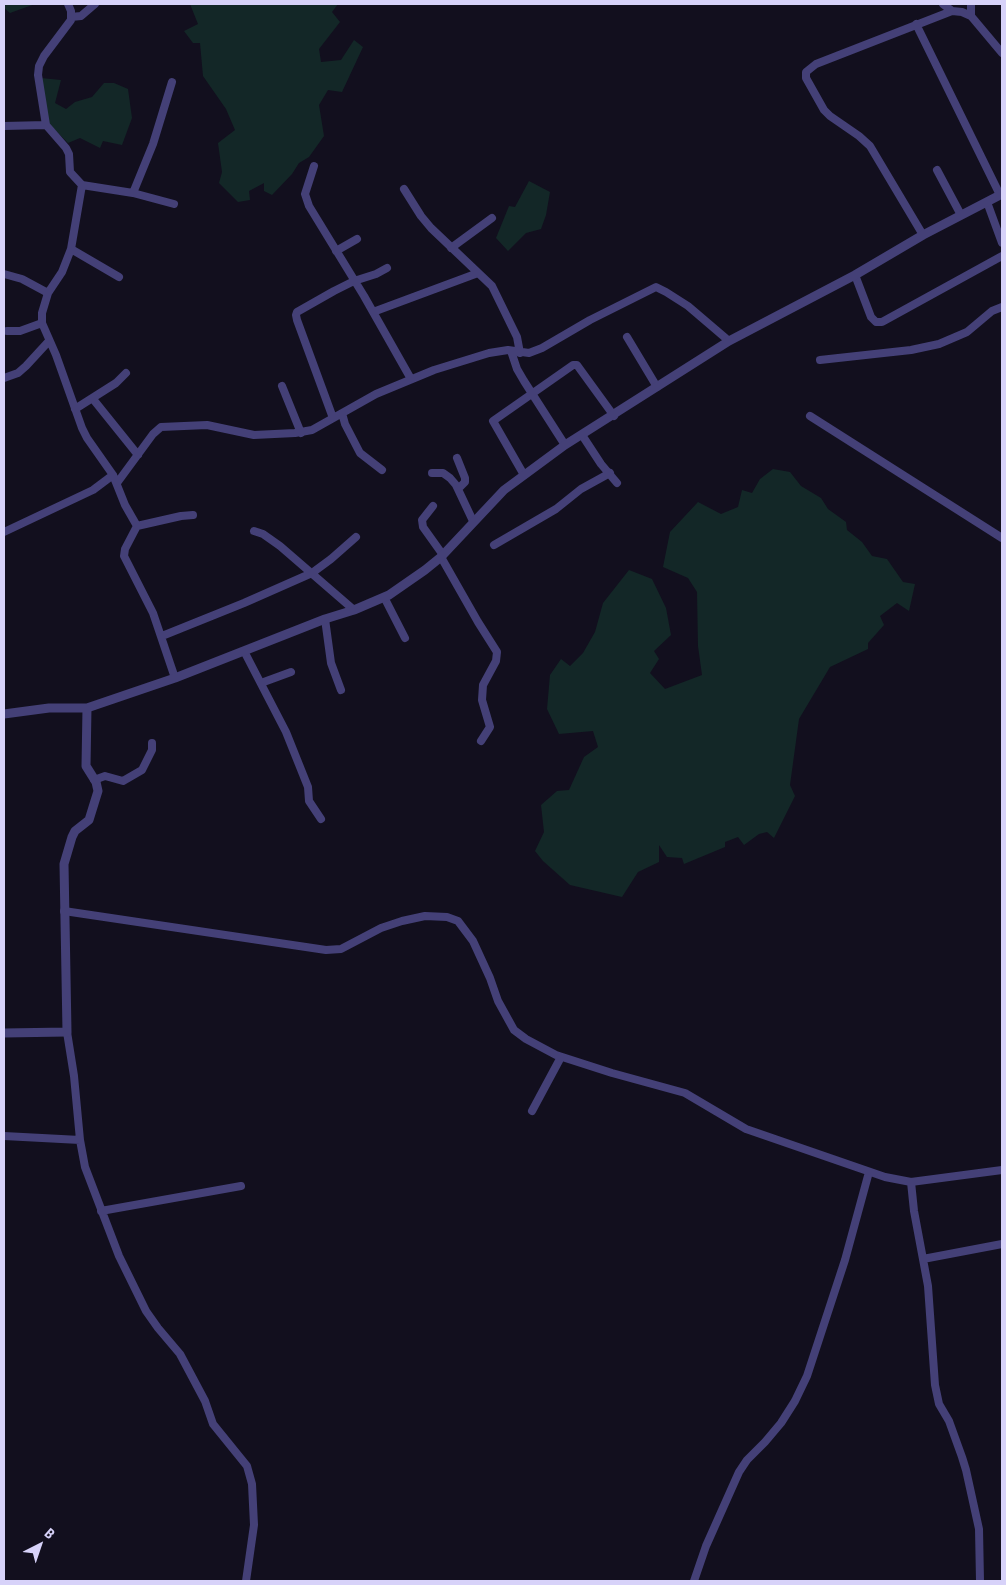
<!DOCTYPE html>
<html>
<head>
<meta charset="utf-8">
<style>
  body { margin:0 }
  #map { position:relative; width:1006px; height:1585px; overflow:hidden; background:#120f1e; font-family:"Roboto Condensed",sans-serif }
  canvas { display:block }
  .frame { position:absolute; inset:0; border:5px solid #d7d2f9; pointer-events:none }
  .north { position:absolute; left:15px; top:1520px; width:50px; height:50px; -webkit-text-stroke:4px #120f1e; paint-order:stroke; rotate:41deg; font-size:14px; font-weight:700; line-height:20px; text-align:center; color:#d7d2f9 }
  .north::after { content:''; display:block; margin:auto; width:18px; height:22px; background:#d7d2f9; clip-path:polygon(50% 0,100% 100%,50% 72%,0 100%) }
</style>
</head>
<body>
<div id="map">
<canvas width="1006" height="1585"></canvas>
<div class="frame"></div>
<div class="north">B</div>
</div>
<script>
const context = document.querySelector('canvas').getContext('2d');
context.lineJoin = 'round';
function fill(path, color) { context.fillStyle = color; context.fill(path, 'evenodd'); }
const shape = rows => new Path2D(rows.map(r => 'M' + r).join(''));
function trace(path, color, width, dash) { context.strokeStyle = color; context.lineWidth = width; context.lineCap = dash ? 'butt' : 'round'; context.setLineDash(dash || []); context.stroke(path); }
fill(shape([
  [4,4,35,4,10,13,4,8],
  [190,4,338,4,332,12,340,22,319,49,321,62,341,60,354,40,363,47,342,92,328,90,319,105,324,136,309,157,299,163,292,174,272,195,264,191,264,183,249,191,250,200,238,202,219,183,222,172,218,143,235,130,226,109,203,76,200,43,193,43,184,31,198,24],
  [41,78,61,80,55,103,66,109,75,102,92,97,104,83,114,83,128,89,132,118,122,145,103,141,100,148,80,138,68,143,49,124],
  [529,181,550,192,546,215,541,229,526,233,508,251,496,238,509,206,515,207],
  [773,469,790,472,801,486,821,498,828,509,846,522,847,530,862,542,872,556,887,559,903,582,915,584,909,611,897,603,880,616,884,625,868,643,868,649,830,667,799,719,790,785,795,796,774,838,767,832,759,834,744,845,738,837,725,842,725,847,684,864,682,858,667,857,659,845,659,862,638,872,622,897,570,885,543,861,535,851,544,832,541,805,557,791,569,790,584,757,598,747,593,731,559,734,547,709,550,675,561,659,570,666,583,653,595,632,603,603,629,570,652,579,666,608,671,635,654,651,659,659,650,673,665,689,702,675,698,646,697,592,688,578,663,567,670,532,698,502,721,514,738,507,742,490,752,493,760,479]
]), '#132727');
trace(shape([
  [68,4,71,11,71,20,44,56,39,66,38,75,46,125,66,148,69,154,70,172,82,185,71,249,62,272,48,293,42,313,42,323,56,355,82,428,87,438,113,475,125,505,137,526,125,549,124,556,153,613,175,678],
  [943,4,952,11],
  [971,16,971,4],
  [71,17,81,16,95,4],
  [916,24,1000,195],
  [4,126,46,125],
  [314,166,305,194,309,206,364,296,411,379],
  [937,170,961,215],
  [82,185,133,193,153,144,172,82],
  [404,189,421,216,431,228,492,286,517,337,520,353],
  [133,193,174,204],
  [987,202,1002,243],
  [923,235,870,146,859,136,830,116,824,110,806,78,806,72,816,64,952,11,962,12,971,16,1002,53],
  [451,248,492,218],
  [71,249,119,277],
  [336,251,357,239],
  [4,274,22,279,48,293],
  [855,275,871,317,876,322,882,322,1002,256],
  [373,312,478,273],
  [7,331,20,331,42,323],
  [627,337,657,387],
  [511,351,517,369,524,381,565,445],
  [820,360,911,350,939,344,967,332,992,311,1002,307],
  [4,378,18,373,26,366,49,341],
  [282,386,301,433],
  [93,399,138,455],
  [75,409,116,383,126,373],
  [342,413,345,424,360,453,382,470],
  [810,416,1002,538],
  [333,418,297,320,296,315,297,312,334,291,354,281,376,274,387,268],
  [582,435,601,464,617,483],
  [457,458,465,478,465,482,458,489],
  [432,473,443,473,450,478,456,485,473,521],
  [524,475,493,421,573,365,577,365,614,416],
  [117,483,153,434,161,427,207,425,254,435,295,433,312,430,376,394,434,370,489,353,508,350,529,353,542,348,590,320,656,287,666,292,688,306,729,341],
  [433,506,422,520,423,527,443,555],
  [137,526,181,516,193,515],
  [254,531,263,534,280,546,354,610],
  [4,532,93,490,113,475],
  [494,545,556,509,581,489,610,473],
  [441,557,478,622,497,652,496,661,483,685,482,700,490,727,481,741],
  [384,597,405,638],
  [325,619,331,663,341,690],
  [162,636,244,603,312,573,331,559,356,537],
  [244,651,286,732,308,787,309,801,321,819],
  [261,683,291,672],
  [94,780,105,776,123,781,142,770,152,750,152,743],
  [64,911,326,950,341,949,381,928,402,921,425,916,447,917,458,921,473,941,490,978,498,1001,514,1030,526,1039,556,1055,612,1073,685,1093,746,1129,885,1177,911,1182,1002,1170],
  [67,1032,74,1076,80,1140,85,1167,119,1256,146,1311,158,1328,180,1354,205,1401,213,1424,247,1466,252,1484,254,1525,246,1581],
  [532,1111,561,1057],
  [4,1136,80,1140],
  [911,1182,914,1211,928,1286,935,1385,939,1404,949,1421,962,1457,966,1470,979,1529,980,1581],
  [101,1211,241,1186],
  [923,1259,1002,1244],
  [694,1581,706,1546,739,1472,747,1460,765,1442,781,1423,795,1401,807,1376,845,1260,869,1172]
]), '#444077', 8);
trace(shape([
  [4,714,49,708,87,708,175,678,325,619,354,610,389,595,425,570,441,557,504,490,565,445,729,341,855,275,923,235,1002,194],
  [4,1033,67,1032,64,864,72,837,75,831,89,820,98,791,96,782,86,766,87,708]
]), '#444077', 9);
</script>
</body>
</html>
